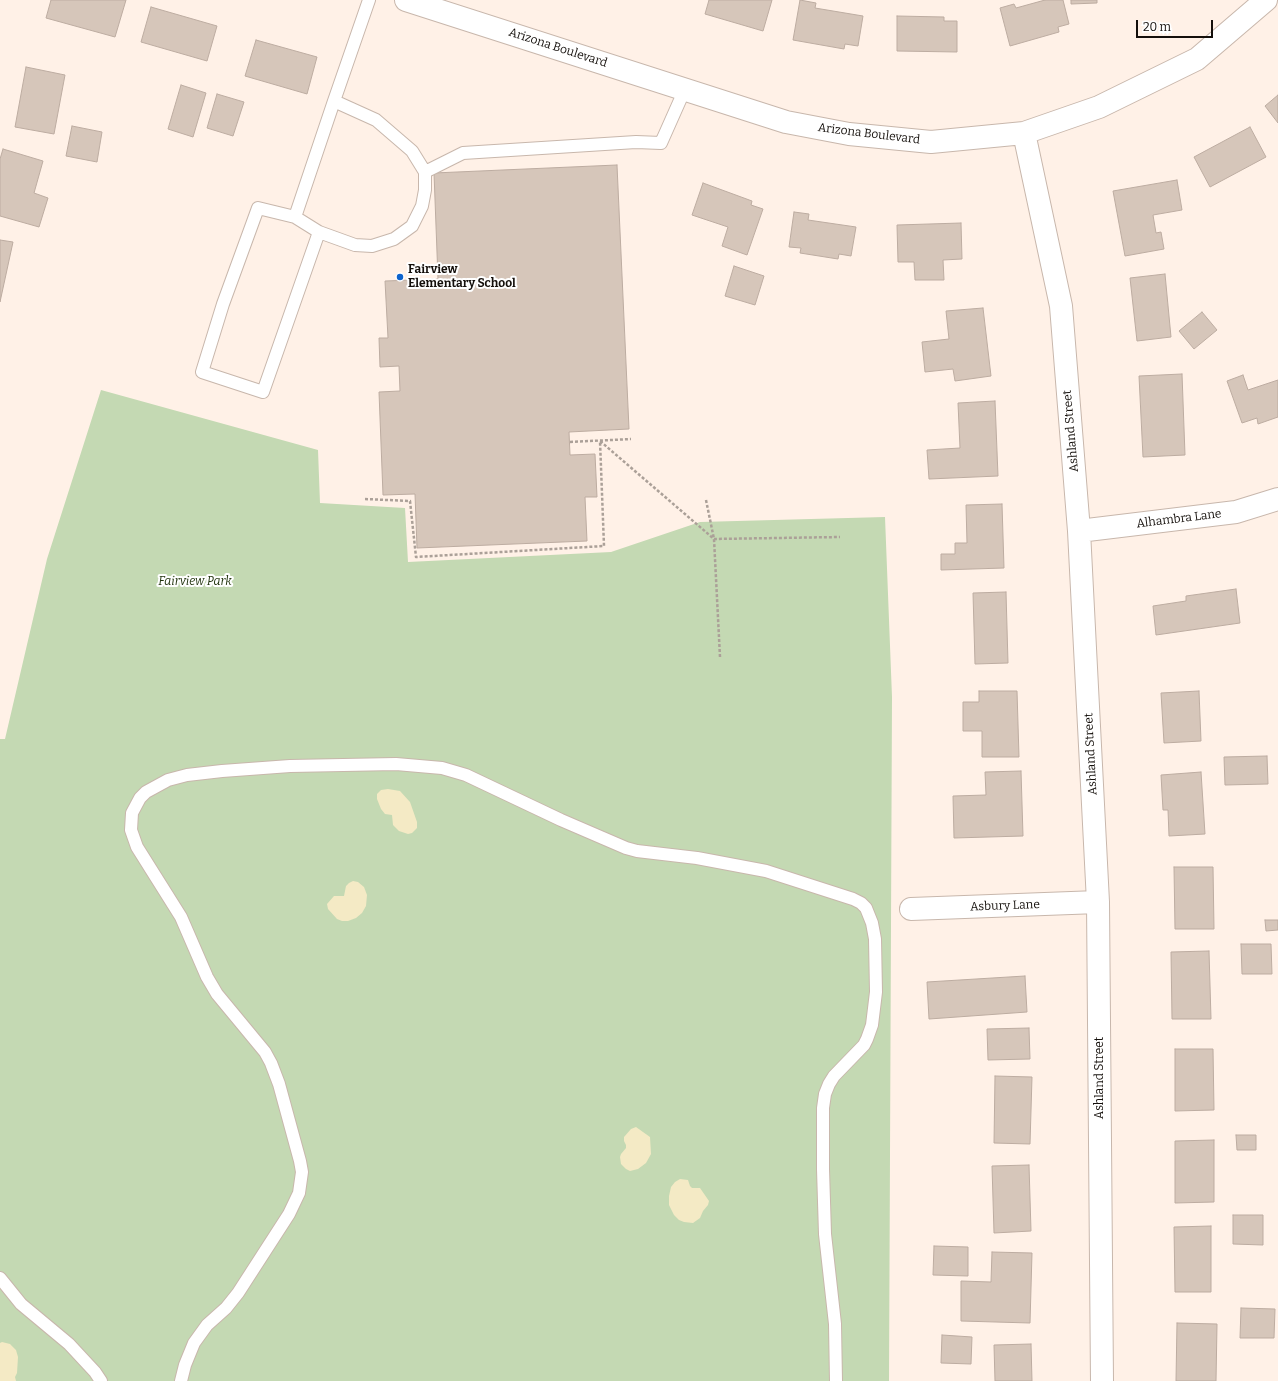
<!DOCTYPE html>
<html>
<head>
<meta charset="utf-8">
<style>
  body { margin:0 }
  #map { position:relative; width:1278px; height:1381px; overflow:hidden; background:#fff1e7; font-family:Bitter,serif }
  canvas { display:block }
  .scale { position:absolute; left:1136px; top:20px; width:77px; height:18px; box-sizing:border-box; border:2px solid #140f0b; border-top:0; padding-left:5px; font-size:12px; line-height:14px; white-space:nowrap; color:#140f0b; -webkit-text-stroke:3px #fff; paint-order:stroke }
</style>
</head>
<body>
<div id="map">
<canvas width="1278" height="1381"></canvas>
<div class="scale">20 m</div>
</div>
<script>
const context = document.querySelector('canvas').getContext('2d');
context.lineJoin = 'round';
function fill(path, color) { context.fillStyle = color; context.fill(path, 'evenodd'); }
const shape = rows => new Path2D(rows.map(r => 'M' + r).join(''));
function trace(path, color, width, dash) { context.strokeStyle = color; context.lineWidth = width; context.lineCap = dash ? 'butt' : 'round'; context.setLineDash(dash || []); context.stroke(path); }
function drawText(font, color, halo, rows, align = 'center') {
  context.font = font + ' Bitter,serif'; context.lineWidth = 4; context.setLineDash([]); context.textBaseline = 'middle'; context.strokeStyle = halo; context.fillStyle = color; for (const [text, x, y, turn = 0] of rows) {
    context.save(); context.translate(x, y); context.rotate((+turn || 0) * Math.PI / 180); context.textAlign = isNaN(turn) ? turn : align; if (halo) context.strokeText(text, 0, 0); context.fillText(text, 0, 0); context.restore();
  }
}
fill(shape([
  [101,390,318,450,320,503,405,508,408,562,611,552,700,522,885,517,892,697,889,1381,0,1381,0,739,5,739,47,559]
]), '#c4d9b3');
fill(shape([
  [388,789,400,791,410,802,417,822,417,828,412,833,408,834,399,831,393,825,392,815,385,814,381,809,377,799,377,794,381,790],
  [353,881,358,882,364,887,367,895,366,906,362,913,356,918,348,921,342,921,337,919,328,909,327,904,334,896,344,896,346,886,349,883],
  [636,1127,650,1137,651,1154,646,1163,638,1169,630,1171,626,1169,621,1164,620,1157,621,1154,626,1148,626,1145,624,1141,624,1137,631,1129],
  [680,1179,688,1180,690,1186,692,1188,700,1188,709,1201,708,1205,703,1211,700,1218,693,1223,684,1222,679,1220,674,1215,669,1205,669,1196,671,1187,675,1182],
  [2,1342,10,1344,16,1350,18,1357,17,1373,15,1377,16,1381,0,1381,0,1343]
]), '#f4eac5');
const building = shape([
  [51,0,126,0,115,37,46,18,51,0],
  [709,0,772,0,763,31,705,14,709,0],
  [800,0,816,3,815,8,863,16,858,46,845,44,844,49,793,40,800,0],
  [1045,0,1063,0,1069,24,1058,27,1059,32,1010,46,1000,8,1014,4,1016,8,1045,0],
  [1071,0,1097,0,1097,3,1071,4,1071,0],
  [151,7,217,26,207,61,141,42,151,7],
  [897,16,944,17,944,21,957,21,957,52,897,51,897,16],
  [256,40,317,57,307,94,245,76,256,40],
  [26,67,65,75,54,134,15,127,26,67],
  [181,85,206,93,193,137,168,129,181,85],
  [217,94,244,102,233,136,207,128,217,94],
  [1278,95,1278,123,1265,106,1278,95],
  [72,126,102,132,97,162,66,156,72,126],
  [1250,127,1266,157,1210,187,1194,157,1250,127],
  [3,149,43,161,34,193,48,198,39,227,0,216,0,159,3,149],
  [617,165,629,429,569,432,570,455,595,454,597,497,585,497,587,541,417,548,415,494,383,495,379,392,400,391,399,366,380,367,379,338,388,338,385,281,438,279,434,173,617,165],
  [1177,180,1182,210,1153,215,1156,233,1161,232,1164,249,1125,256,1113,191,1177,180],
  [703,183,752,201,751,205,763,209,747,255,722,246,728,227,692,215,703,183],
  [794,212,809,214,808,220,856,227,851,256,839,254,838,259,800,253,801,248,789,247,794,212],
  [961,223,962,259,943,260,944,280,915,280,914,262,898,262,897,225,961,223],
  [0,240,13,242,0,302,0,240],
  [734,266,764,276,755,305,725,296,734,266],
  [1165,274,1171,337,1137,341,1130,278,1165,274],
  [983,308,991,376,955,381,953,369,925,372,922,342,949,339,946,311,983,308],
  [1202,312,1217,330,1194,349,1179,331,1202,312],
  [1182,374,1185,455,1143,457,1139,376,1182,374],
  [1243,375,1248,390,1278,380,1278,417,1258,424,1257,418,1242,423,1227,381,1243,375],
  [995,401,998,476,929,479,927,450,960,448,958,403,995,401],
  [1002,504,1004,568,941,570,941,554,955,554,955,543,967,543,966,505,1002,504],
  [1236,589,1240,623,1156,635,1153,606,1186,601,1186,596,1236,589],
  [1006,592,1008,663,975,664,973,593,1006,592],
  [979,691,1017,691,1019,757,982,757,982,731,963,731,963,702,979,702,979,691],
  [1199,691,1201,741,1164,743,1161,693,1199,691],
  [1267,756,1268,784,1225,785,1224,757,1267,756],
  [1021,771,1023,836,954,838,953,796,986,795,985,772,1021,771],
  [1201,772,1205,834,1169,836,1168,810,1163,810,1161,775,1201,772],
  [1174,867,1213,867,1214,929,1175,929,1174,867],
  [1265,920,1278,920,1278,930,1266,931,1265,920],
  [1241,944,1271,944,1272,974,1242,974,1241,944],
  [1209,951,1211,1019,1172,1019,1171,952,1209,951],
  [1025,976,1027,1012,929,1019,927,982,1025,976],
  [1029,1028,1030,1059,988,1060,987,1029,1029,1028],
  [1175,1049,1213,1049,1214,1110,1175,1111,1175,1049],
  [995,1076,1032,1077,1030,1144,994,1143,995,1076],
  [1236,1135,1256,1135,1256,1150,1237,1150,1236,1135],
  [1214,1140,1214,1202,1175,1203,1175,1141,1214,1140],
  [1029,1165,1031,1231,994,1233,992,1166,1029,1165],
  [1233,1215,1263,1215,1263,1245,1233,1244,1233,1215],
  [1211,1226,1211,1292,1175,1292,1174,1227,1211,1226],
  [934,1246,968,1247,968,1276,933,1275,934,1246],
  [992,1252,1032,1253,1030,1323,961,1321,961,1281,991,1282,992,1252],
  [1241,1308,1275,1309,1274,1338,1240,1338,1241,1308],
  [1177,1323,1217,1324,1216,1381,1176,1381,1177,1323],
  [942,1335,972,1337,971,1364,941,1363,942,1335],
  [1031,1344,1032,1381,995,1381,994,1345,1031,1344]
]);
fill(building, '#d6c6ba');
trace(building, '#bdaca1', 1);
const lane = shape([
  [334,101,369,0],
  [425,172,463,153,636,142,661,143,685,89],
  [295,217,334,101,376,120,412,151,425,172,425,190,422,206,412,226,394,239,372,246,355,245,319,232,295,217,258,208,223,304,202,372,263,392,319,232],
  [0,1278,21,1304,69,1344,95,1372,101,1381],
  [181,1381,185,1365,194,1343,207,1325,226,1308,238,1293,289,1214,299,1193,302,1172,300,1161,279,1084,271,1063,265,1052,217,994,207,977,181,917,137,847,131,830,132,813,140,798,146,792,168,780,187,775,222,771,290,766,396,764,442,768,466,775,561,820,626,848,637,851,697,858,766,871,853,899,861,903,866,908,872,923,875,939,876,992,872,1025,867,1039,864,1045,834,1076,829,1084,825,1094,823,1108,823,1169,825,1234,835,1324,836,1381]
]);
const street = shape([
  [406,0,786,122,849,134,931,142,1024,133,1099,107,1197,59,1266,0],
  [1024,133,1061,306,1079,531,1098,902,1102,1381],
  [1079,531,1236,512,1278,499],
  [911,909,1098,902]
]);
trace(lane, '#c8b7ac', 14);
trace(street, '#c8b7ac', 24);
trace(shape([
  [570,442,631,439],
  [365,499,410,501,416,557,604,546,600,441,714,539,840,537],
  [706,500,714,539,720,657]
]), '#aba098', 2.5, [3, 2]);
trace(lane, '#fff', 12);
trace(street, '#fff', 22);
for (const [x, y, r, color] of [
  [400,277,4,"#0d63cd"]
]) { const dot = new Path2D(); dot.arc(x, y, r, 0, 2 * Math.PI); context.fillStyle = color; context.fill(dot); trace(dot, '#fff', 1.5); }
drawText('12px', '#140f0b', '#fff', [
  ["Arizona Boulevard",558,48,18],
  ["Arizona Boulevard",869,134,7],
  ["Ashland Street",1071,431,-95],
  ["Alhambra Lane",1179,519,-7],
  ["Ashland Street",1091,754,-93],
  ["Asbury Lane",1005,906,-2],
  ["Ashland Street",1100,1078,-90]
]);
drawText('bold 12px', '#140f0b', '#fff', [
  ["Fairview",408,270],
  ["Elementary School",408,284]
], 'left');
drawText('italic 12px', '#1e300a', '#fff', [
  ["Fairview Park",195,582]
]);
</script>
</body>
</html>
